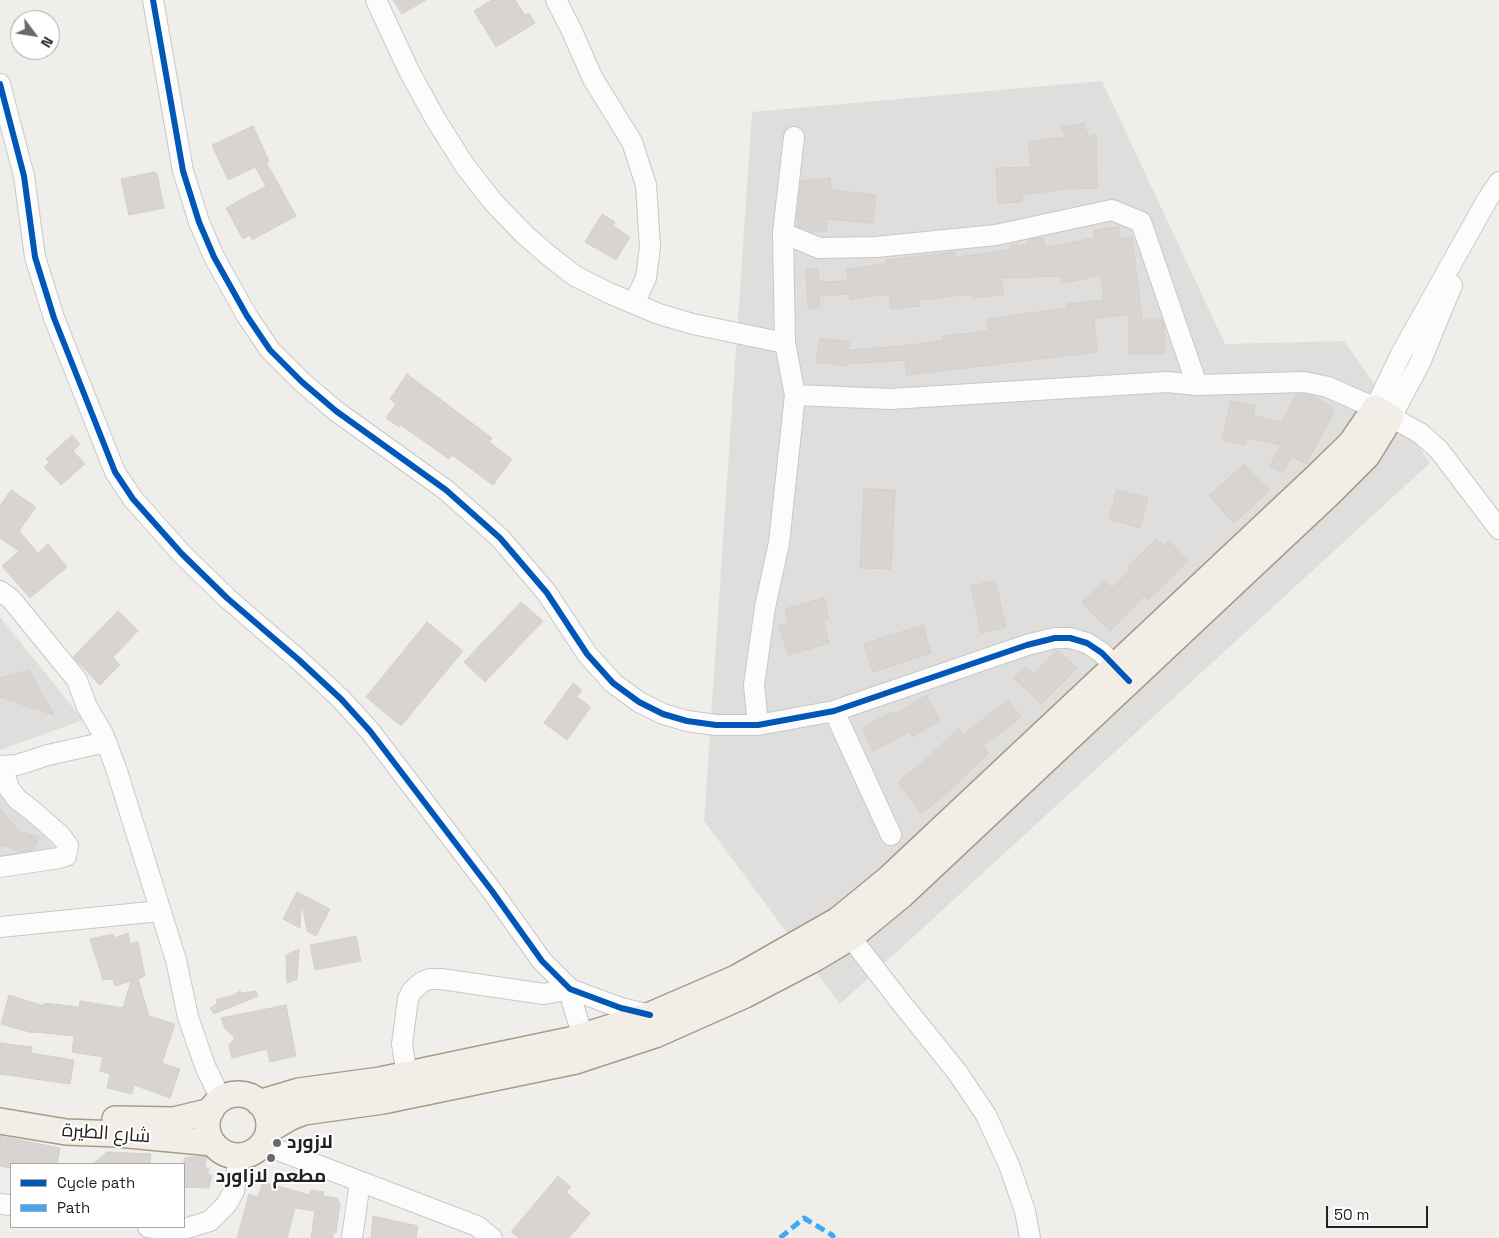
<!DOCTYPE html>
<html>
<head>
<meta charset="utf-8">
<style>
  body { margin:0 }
  #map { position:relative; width:1499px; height:1238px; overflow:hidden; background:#f0eeeb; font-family:"Space Grotesk",sans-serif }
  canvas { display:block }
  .legend { position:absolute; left:10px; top:1163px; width:175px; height:65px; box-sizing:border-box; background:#fff; border:1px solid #a7a7a7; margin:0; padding:6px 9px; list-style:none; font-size:15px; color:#222 }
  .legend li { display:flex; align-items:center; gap:10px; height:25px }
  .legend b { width:25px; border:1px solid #a7a7a7 }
  .north { position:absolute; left:10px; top:10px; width:50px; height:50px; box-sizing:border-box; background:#fff; border:1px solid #a7a7a7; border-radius:50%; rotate:121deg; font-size:14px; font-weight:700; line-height:20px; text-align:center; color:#222 }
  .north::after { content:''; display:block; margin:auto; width:18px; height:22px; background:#6a6968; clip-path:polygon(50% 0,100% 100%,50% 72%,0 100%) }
  .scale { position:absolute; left:1326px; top:1206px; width:102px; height:22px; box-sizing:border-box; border:2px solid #222; border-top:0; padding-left:6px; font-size:15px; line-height:18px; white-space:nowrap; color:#222; -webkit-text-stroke:4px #fff; paint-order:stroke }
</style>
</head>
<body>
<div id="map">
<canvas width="1499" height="1238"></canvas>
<ul class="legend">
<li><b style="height:6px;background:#0057b8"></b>Cycle path</li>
<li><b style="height:6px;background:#3fa9f5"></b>Path</li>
</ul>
<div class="north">N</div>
<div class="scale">50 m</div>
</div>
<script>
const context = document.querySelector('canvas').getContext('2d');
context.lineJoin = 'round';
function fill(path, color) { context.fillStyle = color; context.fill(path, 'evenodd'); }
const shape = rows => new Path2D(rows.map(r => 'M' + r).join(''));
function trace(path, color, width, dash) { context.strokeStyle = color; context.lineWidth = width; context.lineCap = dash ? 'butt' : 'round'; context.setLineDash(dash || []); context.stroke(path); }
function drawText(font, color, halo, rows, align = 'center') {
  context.font = font + ' "Space Grotesk",Cairo,sans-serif'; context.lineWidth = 4; context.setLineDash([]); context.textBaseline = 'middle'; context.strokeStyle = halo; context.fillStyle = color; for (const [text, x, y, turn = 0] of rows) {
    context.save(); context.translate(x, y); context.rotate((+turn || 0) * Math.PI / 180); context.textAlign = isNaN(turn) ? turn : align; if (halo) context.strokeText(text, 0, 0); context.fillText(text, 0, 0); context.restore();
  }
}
fill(shape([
  [1102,81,1225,344,1344,341,1430,463,840,1004,704,821,752,112],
  [0,617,83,720,0,750],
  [0,792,56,848,0,859]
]), '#dfdedc');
const building = shape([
  [393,0,426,0,402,14,393,0],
  [492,0,515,0,525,15,529,13,535,23,496,47,474,11,492,0],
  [1084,123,1088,137,1096,135,1097,188,1065,189,1022,195,1022,202,998,203,996,168,1031,167,1028,142,1065,137,1062,127,1084,123],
  [253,126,269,161,266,162,296,216,252,240,250,235,243,239,226,208,266,186,255,167,228,180,212,145,253,126],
  [154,172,154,174,157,173,164,208,129,215,121,179,154,172],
  [830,178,831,190,876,195,873,223,826,219,827,231,812,232,798,226,797,215,801,181,830,178],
  [602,214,615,222,613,226,630,237,616,260,585,242,602,214],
  [1119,227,1120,239,1132,237,1142,320,1162,320,1164,325,1164,354,1129,354,1129,314,1094,319,1097,352,907,375,905,360,846,364,846,366,816,362,820,338,849,342,848,350,904,346,944,340,943,336,988,331,987,319,1067,308,1067,304,1104,300,1101,275,1062,283,1061,276,1001,278,1004,294,973,298,972,294,919,300,920,306,891,309,889,294,850,299,849,294,819,296,820,308,808,308,806,269,818,269,819,282,848,281,847,269,886,264,886,260,955,252,955,257,1010,250,1010,245,1028,245,1028,240,1037,238,1044,238,1044,248,1094,238,1094,230,1119,227],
  [407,374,492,438,489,442,512,459,493,485,452,455,449,459,401,425,399,427,386,418,396,404,390,399,407,374],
  [1297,394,1312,396,1333,407,1331,410,1334,412,1306,464,1292,456,1283,473,1270,466,1281,445,1247,438,1245,445,1222,440,1231,401,1255,406,1253,416,1282,422,1297,394],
  [72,435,80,444,73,451,85,464,61,485,44,467,50,462,46,459,72,435],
  [1244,464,1269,491,1234,523,1209,496,1244,464],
  [864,489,895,490,891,569,860,568,864,489],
  [11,490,36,507,19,531,38,553,48,544,67,567,30,598,2,566,19,551,0,538,0,506,11,490],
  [1117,490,1148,498,1140,528,1109,519,1117,490],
  [1157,539,1163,546,1169,541,1188,561,1148,600,1144,596,1110,631,1082,603,1104,581,1112,588,1131,569,1128,566,1157,539],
  [995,581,1006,627,981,633,971,586,995,581],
  [824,598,829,618,823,620,829,643,788,655,779,626,789,623,785,609,824,598],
  [521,602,543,621,485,682,464,662,521,602],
  [118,611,138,631,113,657,120,665,100,685,73,657,118,611],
  [427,622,463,651,401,726,366,697,427,622],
  [923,625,931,653,873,672,864,644,923,625],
  [1057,650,1077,668,1041,704,1014,678,1026,666,1034,674,1057,650],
  [29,670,42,694,54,715,0,697,0,678,29,670],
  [573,683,582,690,577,697,591,707,567,740,544,723,573,683],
  [926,696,940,720,912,737,909,732,873,751,862,728,892,712,893,715,926,696],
  [1008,700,1021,717,983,746,989,753,940,799,921,813,898,782,922,763,958,729,963,735,1008,700],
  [0,809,19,831,39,837,33,850,20,852,7,846,0,846,0,809],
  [297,892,330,909,316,936,307,931,303,909,301,909,300,928,283,919,297,892],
  [128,933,130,944,138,941,145,976,138,979,149,1016,175,1024,162,1063,180,1069,170,1098,134,1085,132,1094,107,1088,110,1074,100,1071,103,1057,72,1052,74,1036,34,1032,33,1033,1,1024,9,995,44,1006,44,1003,79,1007,80,1001,123,1008,131,981,115,986,113,979,103,980,90,939,113,934,114,938,128,933],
  [356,936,361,961,315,970,310,945,356,936],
  [299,949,297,979,287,983,286,955,299,949],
  [240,991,242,993,256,991,258,996,214,1014,210,1008,217,1004,217,999,232,996,240,991],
  [286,1005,296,1056,270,1062,267,1049,232,1058,229,1045,235,1038,225,1029,221,1018,286,1005],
  [0,1043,32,1047,31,1053,74,1060,70,1084,0,1074,0,1043],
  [0,1136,60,1148,57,1164,11,1164,11,1168,0,1166,0,1136],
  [107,1152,151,1154,150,1164,93,1164,107,1152],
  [198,1156,207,1157,205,1167,209,1169,208,1175,212,1175,209,1188,184,1187,184,1158,198,1156],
  [558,1176,571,1187,566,1192,590,1213,569,1238,519,1238,511,1232,558,1176],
  [263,1182,310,1195,311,1190,324,1192,323,1196,337,1198,340,1204,336,1233,333,1232,333,1238,311,1238,315,1211,295,1208,287,1238,237,1238,249,1194,258,1197,263,1182],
  [373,1216,418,1226,416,1238,371,1238,373,1216]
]);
fill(building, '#d7d4d2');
trace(building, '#d3d0cc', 1);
const minor = shape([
  [153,0,183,171,199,222,214,257,247,316,270,350,302,382,336,411,446,490,500,538,547,593,587,654,613,683,639,702,663,714,687,721,716,725,758,725,834,711,1027,645,1055,638,1070,638,1087,643,1102,653,1124,676],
  [376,0,409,71,436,120,465,166,494,203,525,235,548,255,575,276,609,293,659,314,693,324,785,343],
  [556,0,571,29,593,79,632,142,646,185,650,247,646,278,634,303],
  [0,84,24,176,35,257,54,318,115,472,133,499,182,554,227,598,299,660,341,699,370,731,492,891,542,961,570,989,621,1008,650,1015],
  [794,137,783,233,785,343,795,395],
  [783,233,819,248,876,247,996,235,1112,210,1141,222,1197,385],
  [1452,285,1420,363,1391,417,1420,433,1439,450,1499,529],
  [0,591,11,599,77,680,87,707,103,734,116,768,176,960,188,1017,205,1066,216,1089,223,1099],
  [834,711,891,835],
  [758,725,754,685,765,607,779,543,795,395,890,399,1167,382,1197,385,1304,382,1328,387,1375,408,1401,354,1487,200,1499,182],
  [0,766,17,765,48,755,106,742],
  [0,867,59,858,66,856,68,846,61,836,34,812,17,799,9,788,2,766],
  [842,926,899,1000,957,1072,986,1115,1009,1165,1025,1211,1030,1238],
  [0,927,160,911],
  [570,989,572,1002,583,1036],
  [409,1088,402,1044,408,999,412,991,422,982,430,979,441,979,544,994,570,989],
  [262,1144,477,1226,492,1238],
  [0,1204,11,1205],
  [148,1227,177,1231,210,1221,226,1205,234,1191,239,1156],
  [352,1238,360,1182]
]);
const major = shape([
  '207 1125a31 31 0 1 1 62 0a31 31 0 1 1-62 0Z',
  [259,1103,299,1091,380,1080,570,1040,650,1015,736,978,838,920,888,879,1315,478,1351,443,1375,408,1391,417,1367,456,1330,493,902,895,851,937,814,959,745,995,655,1035,576,1061,383,1101,304,1112,289,1118,269,1130],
  [115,1119,174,1120,211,1111],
  [0,1121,66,1132,118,1134,213,1143]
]);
trace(minor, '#c9c8c7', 22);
trace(major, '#a79c86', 28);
trace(minor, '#fdfcfc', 20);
trace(major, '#f3ede7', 25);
trace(shape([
  [780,1238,804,1218,832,1235,834,1238]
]), '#3fa9f5', 5, [10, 5]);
trace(shape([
  [153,0,183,171,199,222,214,257,247,316,270,350,302,382,336,411,446,490,500,538,547,593,587,654,613,683,639,702,663,714,687,721,716,725,758,725,834,711,1027,645,1055,638,1070,638,1087,643,1102,653,1129,681],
  [0,84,24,176,35,257,54,318,115,472,133,499,182,554,227,598,299,660,341,699,370,731,492,891,542,961,570,989,621,1008,650,1015]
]), '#0057b8', 6);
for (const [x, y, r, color] of [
  [277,1143,5,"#6a6968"],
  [271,1158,5,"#6a6968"]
]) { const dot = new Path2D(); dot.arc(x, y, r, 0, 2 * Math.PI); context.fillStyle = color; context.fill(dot); trace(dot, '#fff', 2); }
drawText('19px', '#222', '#fff', [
  ["شارع الطيرة",106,1134,4]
]);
drawText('bold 19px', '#222', '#fff', [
  ["لازورد",287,1143],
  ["مطعم لازاورد",271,1177,"center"]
], 'left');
</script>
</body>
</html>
